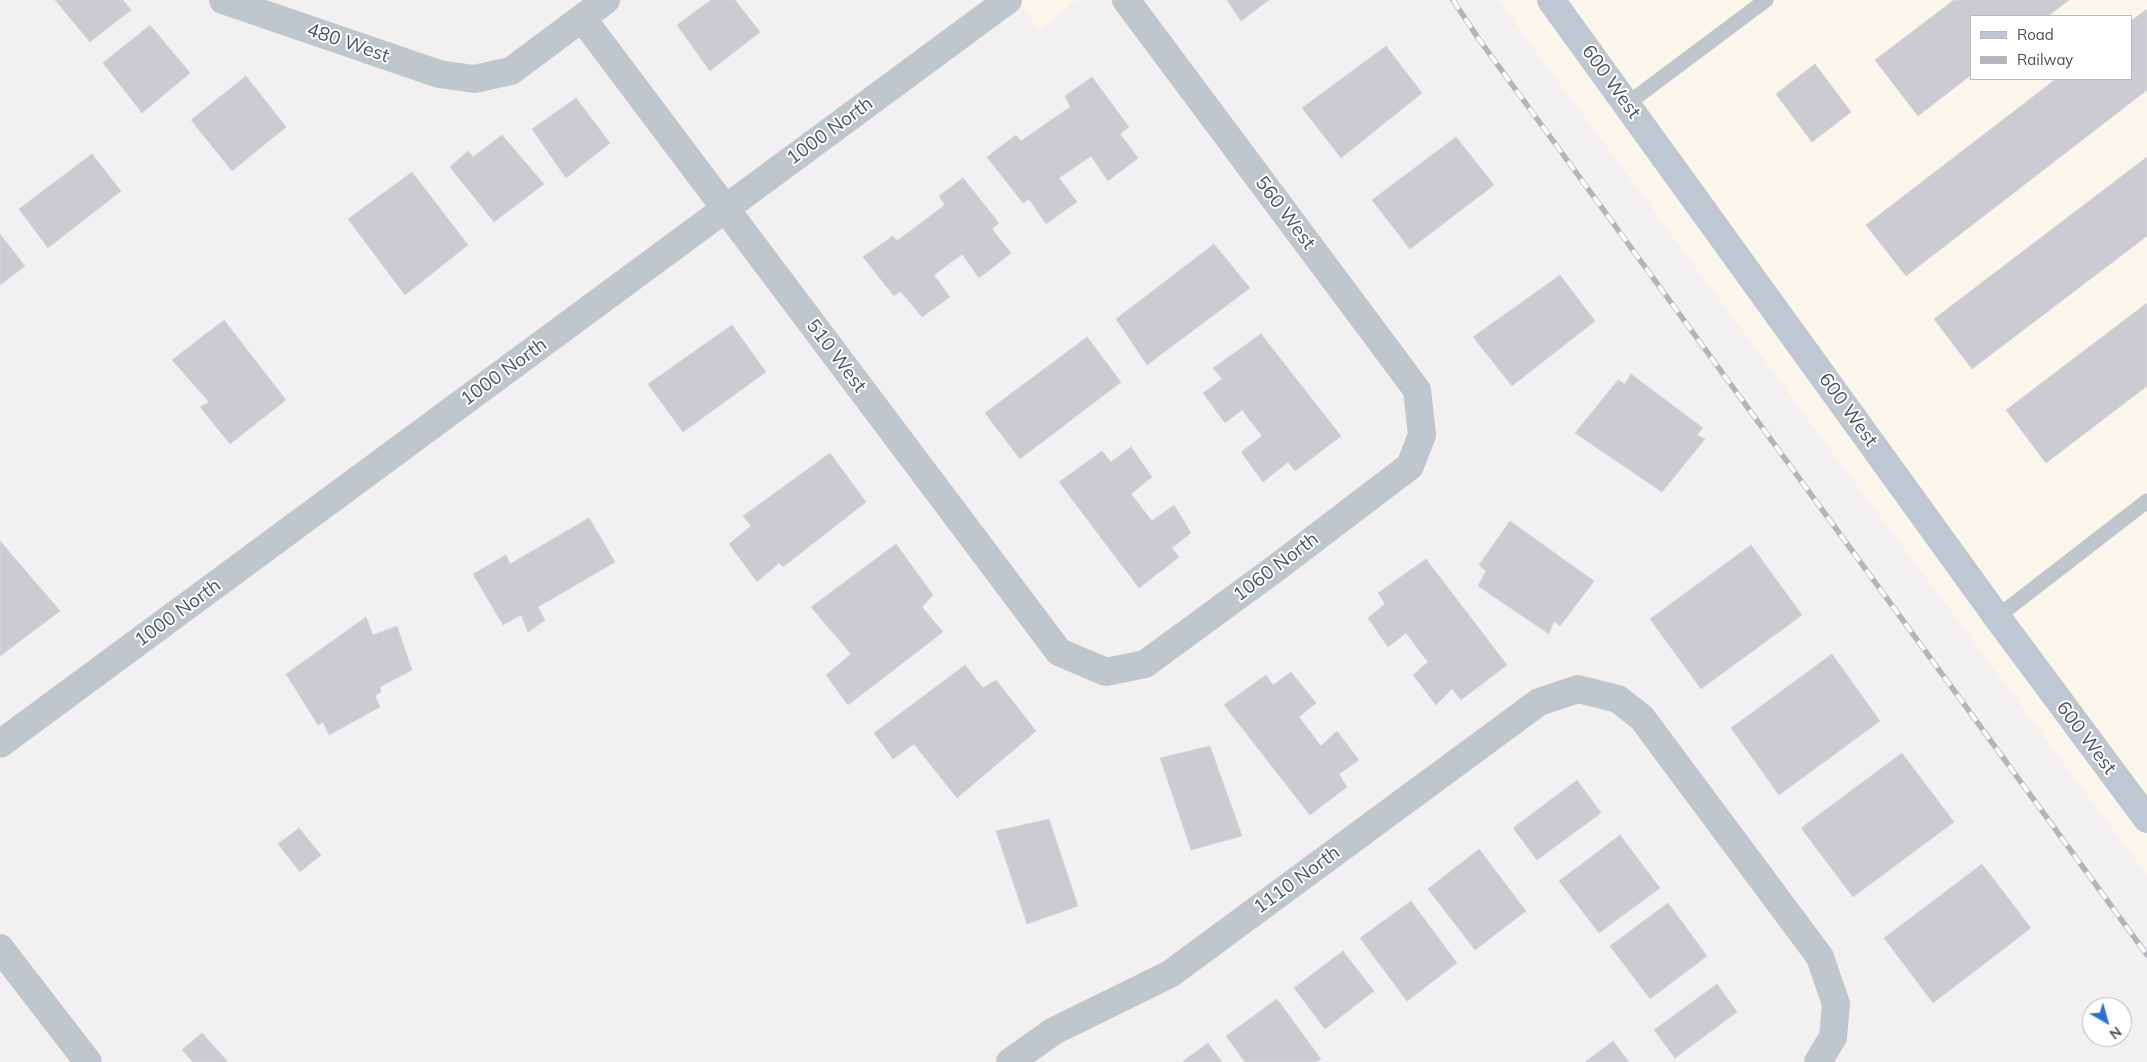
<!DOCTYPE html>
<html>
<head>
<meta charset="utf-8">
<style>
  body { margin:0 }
  #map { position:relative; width:2147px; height:1062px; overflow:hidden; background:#f2f0f0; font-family:Mulish,sans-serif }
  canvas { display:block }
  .legend { position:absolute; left:1970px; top:15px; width:162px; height:65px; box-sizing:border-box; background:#fff; border:1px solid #b6babe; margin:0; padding:6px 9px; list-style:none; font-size:15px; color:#49535c }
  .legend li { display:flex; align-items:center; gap:10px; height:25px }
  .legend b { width:25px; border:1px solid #b6babe }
  .north { position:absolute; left:2082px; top:997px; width:50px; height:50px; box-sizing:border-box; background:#fff; border:1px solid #b6babe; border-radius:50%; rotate:142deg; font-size:14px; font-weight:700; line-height:20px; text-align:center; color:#49535c }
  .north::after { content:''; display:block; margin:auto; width:18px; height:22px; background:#2773d4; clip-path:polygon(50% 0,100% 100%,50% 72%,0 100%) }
</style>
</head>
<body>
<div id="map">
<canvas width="2147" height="1062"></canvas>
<ul class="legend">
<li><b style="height:6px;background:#bfc8d2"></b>Road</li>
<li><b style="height:6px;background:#b2b5b9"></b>Railway</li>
</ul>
<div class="north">N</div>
</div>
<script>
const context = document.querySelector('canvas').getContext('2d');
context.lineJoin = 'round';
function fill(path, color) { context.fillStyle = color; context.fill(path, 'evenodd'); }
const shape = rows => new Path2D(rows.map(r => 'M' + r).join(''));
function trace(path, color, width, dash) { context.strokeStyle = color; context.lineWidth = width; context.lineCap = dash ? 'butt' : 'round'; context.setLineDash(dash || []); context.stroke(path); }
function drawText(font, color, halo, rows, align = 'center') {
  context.font = font + ' Mulish,sans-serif'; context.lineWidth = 4; context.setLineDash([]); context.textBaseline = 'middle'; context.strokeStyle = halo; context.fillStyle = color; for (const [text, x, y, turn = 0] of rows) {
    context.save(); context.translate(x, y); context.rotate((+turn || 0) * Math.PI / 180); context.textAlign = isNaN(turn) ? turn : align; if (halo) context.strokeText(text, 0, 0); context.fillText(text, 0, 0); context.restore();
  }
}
fill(shape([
  [1017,0,1077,0,1039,30],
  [1498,0,2147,0,2147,875,1827,445],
  [1971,16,2131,16,2131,79,1971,79]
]), '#fbf6eb');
const building = shape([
  [55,0,123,0,131,10,90,42,55,0],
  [711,0,735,0,760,32,710,71,677,25,711,0],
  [1227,0,1269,0,1241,21,1227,0],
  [1954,0,2069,0,2048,16,1971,16,1971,75,1918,116,1875,60,1954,0],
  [2147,9,2147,90,1906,276,1866,225,2056,79,2131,79,2131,21,2147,9],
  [150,25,190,73,142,113,103,63,150,25],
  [1386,46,1422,93,1341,158,1302,108,1386,46],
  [1815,64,1851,112,1812,142,1776,94,1815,64],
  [246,76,286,127,232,171,191,120,246,76],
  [1092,77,1129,127,1120,134,1138,158,1108,181,1091,156,1059,178,1077,202,1046,224,1029,199,1023,203,987,157,1016,135,1021,141,1070,107,1065,96,1092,77],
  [576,98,610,143,566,178,532,129,576,98],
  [502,135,544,184,494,222,450,167,468,151,473,157,502,135],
  [1456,137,1494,185,1410,249,1372,200,1456,137],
  [92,154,121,191,48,248,19,209,92,154],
  [2147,157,2147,236,1972,369,1934,319,2147,157],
  [412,172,468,245,405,295,348,219,412,172],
  [963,178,999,223,992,229,1011,253,979,278,962,254,934,275,950,297,922,317,900,291,894,296,863,257,893,236,897,241,945,205,939,196,963,178],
  [0,234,25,266,0,285,0,234],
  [1214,244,1250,288,1147,365,1116,319,1214,244],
  [1560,275,1595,321,1512,386,1473,337,1560,275],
  [2147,303,2147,386,2046,463,2006,410,2147,303],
  [224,320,286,400,230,444,200,407,209,402,172,360,224,320],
  [732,325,766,372,683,432,648,384,732,325],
  [1261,334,1341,436,1295,471,1288,462,1263,482,1241,452,1262,436,1242,410,1225,423,1203,393,1222,379,1213,368,1261,334],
  [1087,337,1121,382,1020,459,985,413,1087,337],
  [1631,374,1703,428,1697,435,1705,439,1662,492,1575,433,1618,380,1625,384,1631,374],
  [1131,447,1152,477,1131,494,1152,521,1174,505,1191,533,1172,548,1179,557,1139,588,1059,482,1102,451,1111,462,1131,447],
  [830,453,866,502,783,567,779,563,757,582,729,544,751,526,743,516,830,453],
  [589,518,615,562,538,607,545,620,528,632,521,615,503,625,473,574,506,555,510,564,589,518],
  [1510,521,1594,581,1560,626,1554,621,1549,634,1478,586,1486,571,1479,565,1510,521],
  [0,541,60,611,0,656,0,541],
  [896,544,933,595,922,607,943,632,848,705,826,675,851,654,811,607,896,544],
  [1751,545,1802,615,1701,689,1650,619,1751,545],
  [1426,559,1507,665,1461,700,1452,689,1436,705,1413,675,1428,662,1406,633,1388,647,1368,618,1385,604,1378,593,1426,559],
  [366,617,373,635,397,626,412,670,380,687,381,692,375,696,380,707,329,735,323,722,318,725,286,674,366,617],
  [1832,654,1880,721,1779,795,1731,728,1832,654],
  [965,665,983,688,996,680,1036,731,957,798,914,744,893,759,874,733,965,665],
  [1291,672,1316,703,1299,717,1321,746,1337,731,1359,760,1339,774,1347,787,1310,815,1224,705,1266,675,1273,685,1291,672],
  [1210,746,1242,836,1191,850,1160,758,1210,746],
  [1902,753,1954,822,1853,897,1801,828,1902,753],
  [1577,780,1601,813,1537,860,1513,828,1577,780],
  [1049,819,1078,906,1027,924,996,831,1049,819],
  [299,828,321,855,300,872,278,844,299,828],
  [1620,835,1660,888,1599,933,1559,881,1620,835],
  [1479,849,1526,911,1475,950,1428,889,1479,849],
  [1982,864,2031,928,1933,1003,1884,938,1982,864],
  [1411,901,1457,963,1407,1001,1360,938,1411,901],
  [1668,903,1707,956,1650,999,1610,946,1668,903],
  [1343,951,1374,991,1325,1029,1294,988,1343,951],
  [1717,984,1737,1012,1675,1058,1654,1030,1717,984],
  [1277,999,1321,1059,1316,1062,1245,1062,1226,1036,1277,999],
  [202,1033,228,1062,193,1062,182,1050,202,1033],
  [1613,1041,1629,1062,1585,1062,1613,1041],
  [1208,1043,1222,1062,1182,1062,1208,1043]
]);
fill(building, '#caccd2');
trace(building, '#d4d6db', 1);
trace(shape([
  [1627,104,1766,0],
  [1997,617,2147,501]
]), '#bfc7cd', 15);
trace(shape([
  [223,0,439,74,474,79,511,71,606,0],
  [582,18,1059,652,1106,672,1145,664,1276,568,1410,466,1422,435,1417,390,1126,0],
  [1010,1062,1054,1031,1170,974,1539,702,1578,689,1618,699,1642,718,1820,957,1836,1004,1833,1037,1818,1062]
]), '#bfc7cd', 28);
trace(shape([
  [0,744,1008,0],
  [0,948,88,1062]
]), '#bfc7cd', 28);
trace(shape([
  [1551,0,1997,617,2147,819]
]), '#bfc8d2', 28);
const rail = shape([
  [1453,0,1478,38,2147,955]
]);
trace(rail, '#b2b5b9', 5.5);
trace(rail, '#fff', 4, [11]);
drawText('19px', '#49535c', '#fff', [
  ["480 West",348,43,19],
  ["600 West",1611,82,54],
  ["1000 North",830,131,-36],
  ["560 West",1285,213,53],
  ["510 West",836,356,53],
  ["1000 North",504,372,-36],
  ["600 West",1848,410,54],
  ["1060 North",1276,567,-37],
  ["1000 North",178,613,-36],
  ["600 West",2086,738,53],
  ["1110 North",1297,880,-36]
]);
</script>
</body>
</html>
